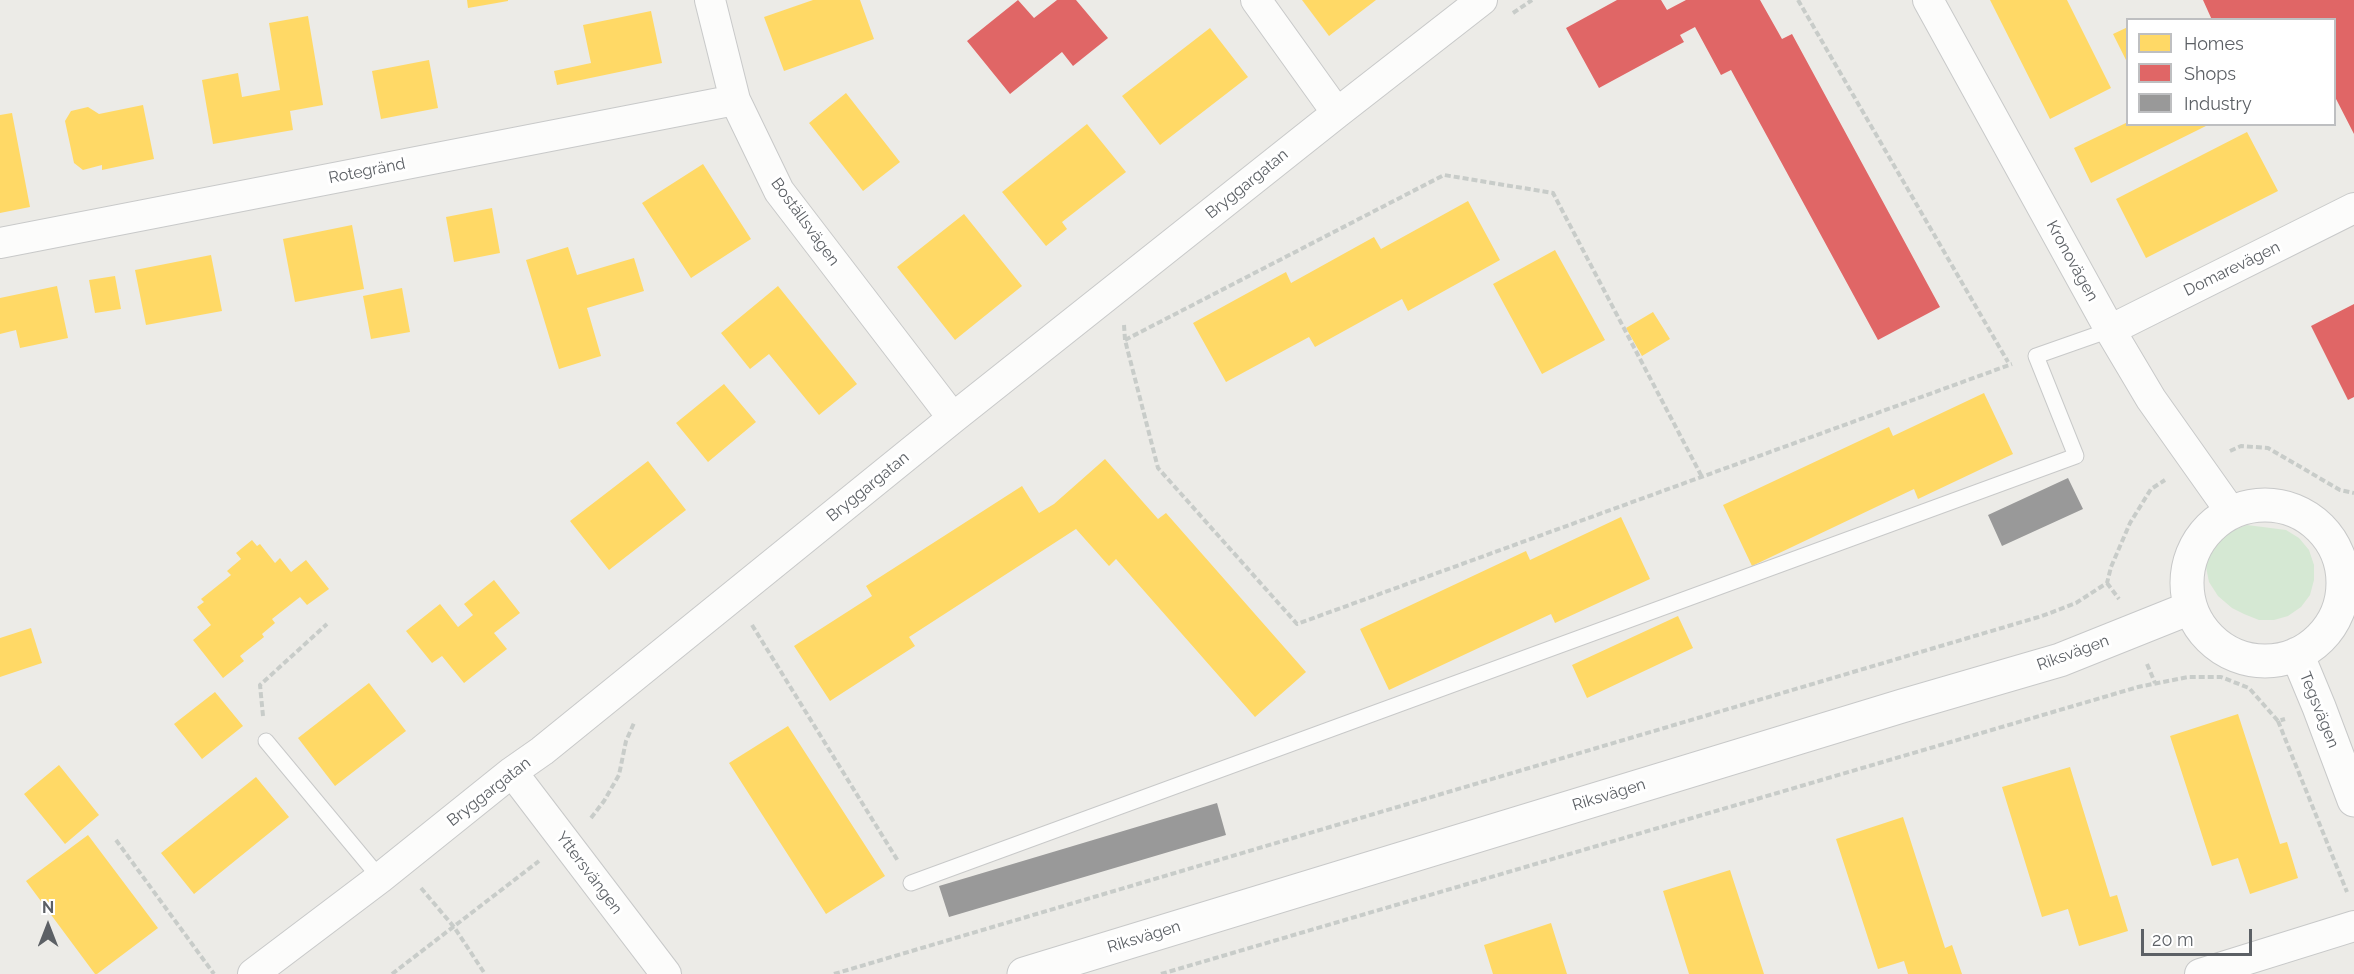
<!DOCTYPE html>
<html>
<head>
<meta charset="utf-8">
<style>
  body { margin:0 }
  #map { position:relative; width:2354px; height:974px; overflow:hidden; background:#ecebe7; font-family:Raleway,sans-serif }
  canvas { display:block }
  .legend { position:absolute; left:2126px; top:18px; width:210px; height:108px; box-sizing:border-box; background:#fff; border:2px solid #bebfc1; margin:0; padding:8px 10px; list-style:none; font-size:18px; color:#5c6065 }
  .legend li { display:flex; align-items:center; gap:12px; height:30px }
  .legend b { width:30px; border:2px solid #bebfc1 }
  .north { position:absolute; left:18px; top:896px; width:60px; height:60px; -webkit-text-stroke:4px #fff; paint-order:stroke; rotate:0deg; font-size:16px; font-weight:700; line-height:24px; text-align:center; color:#5c6065 }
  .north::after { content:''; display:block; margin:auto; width:21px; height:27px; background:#5c6065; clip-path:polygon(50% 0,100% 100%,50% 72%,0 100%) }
  .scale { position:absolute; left:2141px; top:929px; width:111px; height:27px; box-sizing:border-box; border:3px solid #5c6065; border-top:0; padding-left:8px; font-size:18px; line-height:21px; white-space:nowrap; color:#5c6065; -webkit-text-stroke:4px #fff; paint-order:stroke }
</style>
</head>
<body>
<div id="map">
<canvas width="2354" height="974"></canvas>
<ul class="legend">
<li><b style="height:16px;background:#ffd966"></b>Homes</li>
<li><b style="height:16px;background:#e06666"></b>Shops</li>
<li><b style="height:16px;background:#999"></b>Industry</li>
</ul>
<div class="north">N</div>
<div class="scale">20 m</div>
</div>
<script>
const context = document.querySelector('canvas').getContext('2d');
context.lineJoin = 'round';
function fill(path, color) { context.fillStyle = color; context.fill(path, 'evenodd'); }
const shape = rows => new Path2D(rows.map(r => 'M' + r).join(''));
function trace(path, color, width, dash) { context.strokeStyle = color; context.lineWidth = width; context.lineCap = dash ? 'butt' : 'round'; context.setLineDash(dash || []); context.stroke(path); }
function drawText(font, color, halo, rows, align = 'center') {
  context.font = font + ' Raleway,sans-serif'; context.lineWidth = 6; context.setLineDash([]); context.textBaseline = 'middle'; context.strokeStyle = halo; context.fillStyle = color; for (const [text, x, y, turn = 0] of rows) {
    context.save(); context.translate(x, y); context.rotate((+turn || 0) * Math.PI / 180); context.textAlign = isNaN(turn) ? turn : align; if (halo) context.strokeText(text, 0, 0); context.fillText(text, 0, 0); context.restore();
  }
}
fill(shape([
  [2247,525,2286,530,2299,538,2309,550,2314,565,2314,580,2310,595,2301,607,2288,616,2274,620,2259,620,2244,614,2232,608,2218,596,2209,582,2205,562,2211,544,2226,533]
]), '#d5e8d3');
fill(shape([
  [467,0,508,0,508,1,468,8],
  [813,0,860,0,874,39,784,71,764,17],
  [1302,0,1376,0,1329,36],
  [1990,0,2067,0,2111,88,2050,119],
  [651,11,662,63,557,85,554,71,591,63,583,25],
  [308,16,323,105,290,111,293,130,213,144,202,80,238,73,242,97,280,90,269,23],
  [2128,27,2128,64,2113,34],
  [1210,28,1248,77,1160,145,1122,96],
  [429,60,438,108,381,119,372,71],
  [846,93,900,162,863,191,809,123],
  [143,105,154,159,102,170,102,165,83,170,74,163,65,121,71,111,88,107,99,114],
  [12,113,30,207,0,213,0,115],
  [2128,122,2128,124,2210,124,2091,183,2074,148],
  [1087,124,1126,172,1062,222,1067,229,1046,246,1002,192],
  [2247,132,2278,191,2146,258,2116,199],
  [703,164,751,239,691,278,642,203],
  [1468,201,1500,260,1408,311,1402,299,1315,347,1309,337,1226,382,1193,323,1286,272,1291,283,1374,237,1381,249],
  [492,208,500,253,454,262,446,217],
  [964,214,1022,286,955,340,897,267],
  [352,225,364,289,295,302,283,239],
  [568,247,577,275,634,258,644,291,587,308,601,356,559,369,526,260],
  [1555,250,1605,340,1542,374,1493,284],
  [211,255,222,311,146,325,135,270],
  [115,276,121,309,95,313,89,280],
  [57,286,68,338,20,348,16,330,0,334,0,298],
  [778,286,857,384,819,415,769,354,750,369,721,333],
  [402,288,410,332,371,339,363,296],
  [1653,312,1670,339,1642,356,1626,328],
  [724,384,756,422,708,462,676,423],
  [1984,393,2013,454,1918,499,1914,489,1752,566,1723,505,1889,427,1893,436],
  [1105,459,1158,519,1166,513,1306,672,1255,717,1116,559,1109,566,1076,529,909,637,915,646,830,701,794,646,872,596,866,586,1022,486,1039,513,1054,504],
  [648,461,686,510,609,570,570,521],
  [1621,517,1650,579,1555,623,1551,614,1389,690,1360,629,1526,551,1530,560],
  [252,540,257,546,260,544,275,563,280,558,291,572,306,560,329,589,307,605,300,597,272,619,275,623,262,634,264,637,240,656,244,661,223,678,193,640,211,625,197,607,204,602,201,599,231,575,227,571,241,559,236,553],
  [494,580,520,613,494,633,507,649,464,683,442,656,432,663,406,631,440,604,458,627,473,615,464,604],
  [1678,616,1693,648,1587,698,1572,665],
  [31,628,42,663,0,677,0,638],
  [369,683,406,731,335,786,298,738],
  [215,692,243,726,202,759,174,724],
  [2238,714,2280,844,2287,842,2298,878,2250,894,2238,858,2212,866,2170,736],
  [788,726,885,876,826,914,729,763],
  [59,765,99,815,65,844,24,794],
  [2070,767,2110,897,2117,895,2128,931,2079,946,2068,909,2042,917,2002,787],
  [256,777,289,817,194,894,161,853],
  [1903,817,1945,948,1952,945,1962,974,1908,974,1904,961,1878,969,1836,839],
  [88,835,158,928,97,974,95,974,26,881],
  [1730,870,1764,974,1689,974,1663,891],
  [1551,923,1567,974,1493,974,1484,945]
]), '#ffd966');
fill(shape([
  [1018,0,1034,18,1057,0,1076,0,1108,38,1073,66,1062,52,1010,94,967,41],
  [1617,0,1661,0,1667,10,1686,0,1760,0,1782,39,1792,34,1940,307,1878,340,1731,70,1721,75,1695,27,1680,35,1684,42,1599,88,1566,28],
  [2203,0,2354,0,2354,134,2334,95,2334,20,2212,20],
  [2354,304,2354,397,2348,400,2311,326]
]), '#e06666');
fill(shape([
  [2068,478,2083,509,2002,546,1988,515],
  [1217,803,1226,835,949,917,939,886]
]), '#999');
const service = shape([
  [266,741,380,878],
  [911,883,2076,456,2036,356,2110,330]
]);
const minor = shape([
  [710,0,735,100,779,191,953,418],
  [1256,0,1337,113],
  [1928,0,2110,330,2151,399,2231,512],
  [0,243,735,100],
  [2110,330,2354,208],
  [512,772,666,974],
  [253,974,380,878,512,772,542,751,953,418,1337,113,1482,0],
  [2200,974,2354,926]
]);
const tertiary = shape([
  '2187 583a78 78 0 1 1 156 0a78 78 0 1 1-156 0Z',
  [2297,654,2319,707,2354,800],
  [1024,974,1902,706,2060,660,2190,608]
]);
trace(service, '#c8c9c9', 17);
trace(minor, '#c8c9c9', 32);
trace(tertiary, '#c8c9c9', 35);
trace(shape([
  [1798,0,2008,362],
  [1513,13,1532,0],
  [1124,325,1125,340,1158,468,1297,624,2012,364],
  [1125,340,1444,175,1553,193,1702,477],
  [2230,451,2241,446,2268,448,2340,490,2354,493],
  [2107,583,2119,599],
  [752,625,898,861],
  [2147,664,2155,683],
  [263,716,260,685,327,624],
  [2278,721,2347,892],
  [591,818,604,801,619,775,626,741,634,723],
  [116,840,214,974],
  [421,888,454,927,485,974],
  [392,974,539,861],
  [834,974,2042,616,2076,603,2107,583,2111,567,2130,523,2151,489,2165,480],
  [1161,974,2138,687,2188,677,2221,677,2249,688,2278,721,2285,719]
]), '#c8ccc9', 4, [6, 3]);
trace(service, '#fcfcfb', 15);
trace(minor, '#fcfcfb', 30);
trace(tertiary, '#fcfcfb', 33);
drawText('16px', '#5c6065', '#fff', [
  ["Rotegränd",367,171,-11],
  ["Bryggargatan",1247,184,-39],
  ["Boställsvägen",805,222,54],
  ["Kronovägen",2072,261,61],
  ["Domarevägen",2232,269,-26],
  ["Bryggargatan",868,487,-39],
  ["Riksvägen",2073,653,-20],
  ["Tegsvägen",2319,710,68],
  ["Bryggargatan",489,792,-38],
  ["Riksvägen",1609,795,-17],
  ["Yttersvängen",589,873,53],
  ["Riksvägen",1144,937,-17]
]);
</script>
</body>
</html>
